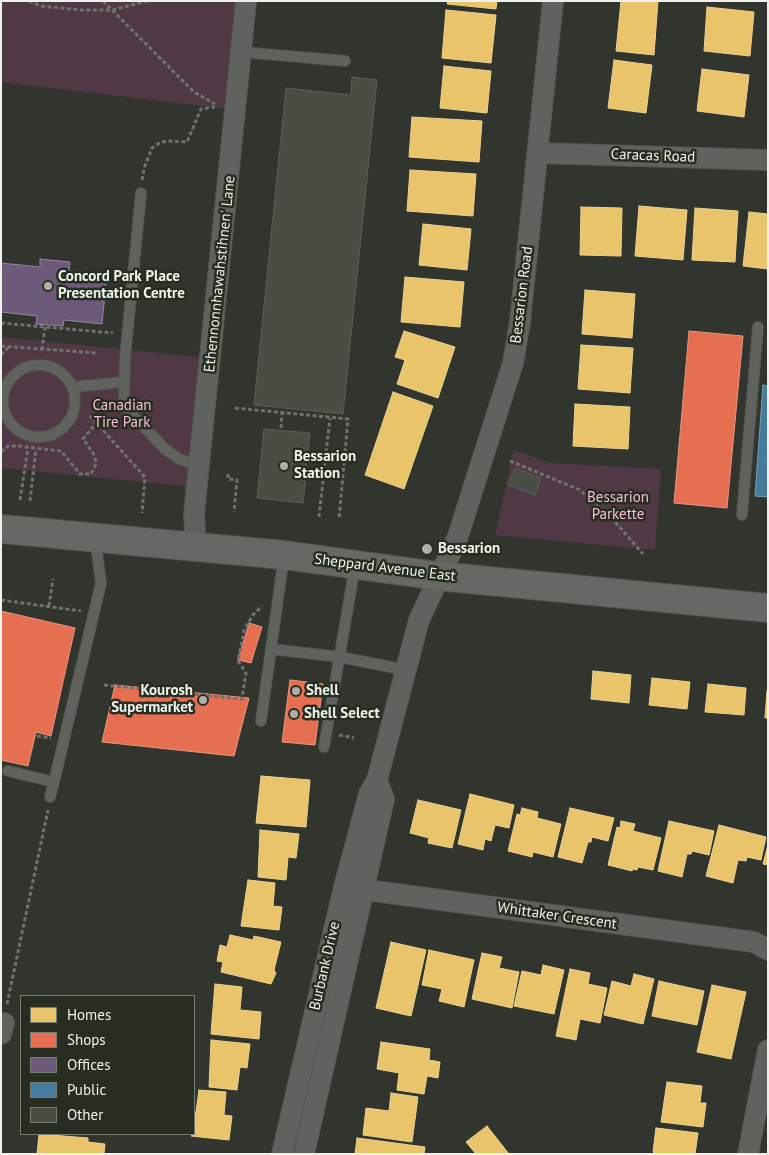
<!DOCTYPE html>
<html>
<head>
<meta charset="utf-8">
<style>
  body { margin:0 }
  #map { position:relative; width:769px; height:1155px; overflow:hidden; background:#31352e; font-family:"PT Sans",sans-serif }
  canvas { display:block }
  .frame { position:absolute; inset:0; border:2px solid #edf2ea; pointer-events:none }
  .legend { position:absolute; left:20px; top:995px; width:175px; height:140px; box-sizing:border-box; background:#272e21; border:1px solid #767c71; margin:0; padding:6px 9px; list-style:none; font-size:15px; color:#edf2ea }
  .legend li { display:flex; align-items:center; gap:10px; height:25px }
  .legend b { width:25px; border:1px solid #767c71 }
</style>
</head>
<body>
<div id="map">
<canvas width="769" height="1155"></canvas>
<div class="frame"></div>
<ul class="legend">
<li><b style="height:14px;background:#e9c46a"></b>Homes</li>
<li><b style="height:14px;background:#e76f51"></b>Shops</li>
<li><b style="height:14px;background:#6d597a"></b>Offices</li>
<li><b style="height:14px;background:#457b9d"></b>Public</li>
<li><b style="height:14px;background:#484e43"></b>Other</li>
</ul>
</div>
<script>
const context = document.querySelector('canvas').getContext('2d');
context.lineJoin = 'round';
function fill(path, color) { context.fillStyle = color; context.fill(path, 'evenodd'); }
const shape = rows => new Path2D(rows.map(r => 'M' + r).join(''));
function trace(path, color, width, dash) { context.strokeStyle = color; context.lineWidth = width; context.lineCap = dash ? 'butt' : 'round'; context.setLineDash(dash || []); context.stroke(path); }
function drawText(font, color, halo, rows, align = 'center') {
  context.font = font + ' "PT Sans",sans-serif'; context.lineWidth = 5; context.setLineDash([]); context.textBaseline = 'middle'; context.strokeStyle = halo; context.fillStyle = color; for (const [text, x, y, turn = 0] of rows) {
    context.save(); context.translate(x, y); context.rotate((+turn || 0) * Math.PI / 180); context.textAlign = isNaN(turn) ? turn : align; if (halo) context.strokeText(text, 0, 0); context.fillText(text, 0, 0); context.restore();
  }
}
fill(shape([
  [1,1,238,1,228,109,1,82],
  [1,337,208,358,195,487,1,468],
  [514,450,550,463,661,469,655,550,495,535]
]), '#503944');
const homes = shape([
  [448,1,497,1,496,9,447,4,448,1],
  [621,1,658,1,654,55,616,51,621,1],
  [707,7,754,12,750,56,704,51,707,7],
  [446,10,496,15,491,63,442,58,446,10],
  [614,60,652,65,646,113,608,108,614,60],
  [444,66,491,71,487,113,440,108,444,66],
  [702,69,749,75,744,117,697,111,702,69],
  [412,117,482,121,479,162,409,157,412,117],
  [410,170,476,174,473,216,407,211,410,170],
  [639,206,687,210,683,260,635,256,639,206],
  [581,207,622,208,621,256,580,255,581,207],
  [695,208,738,211,735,262,692,260,695,208],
  [749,212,768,214,768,269,743,266,749,212],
  [423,224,471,229,467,270,419,265,423,224],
  [405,277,464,282,460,327,401,322,405,277],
  [585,290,635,294,632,338,582,334,585,290],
  [404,331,455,347,438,398,397,384,405,360,395,357,404,331],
  [581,345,633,348,630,393,578,389,581,345],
  [393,392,433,406,404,489,365,475,393,392],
  [575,404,630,407,628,449,573,446,575,404],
  [593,671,631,675,629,703,591,699,593,671],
  [652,678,690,682,687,709,649,705,652,678],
  [708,684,746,688,744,715,705,712,708,684],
  [767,691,768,691,768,718,765,718,767,691],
  [261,776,310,780,306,827,256,823,261,776],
  [470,794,514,805,509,828,495,825,491,841,485,839,483,850,458,844,470,794],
  [418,800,461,810,452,848,428,843,429,838,410,833,418,800],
  [522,808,538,812,537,818,561,824,553,857,533,852,532,857,508,851,517,814,520,815,522,808],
  [570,808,614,818,608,841,592,837,591,842,588,842,582,863,558,857,570,808],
  [621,821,635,824,633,831,661,838,653,870,638,867,637,870,633,869,632,871,608,865,617,827,620,828,621,821],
  [669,821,714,831,709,855,692,851,691,854,687,854,682,877,658,871,669,821],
  [719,825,766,837,761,860,747,857,746,861,738,860,733,883,706,876,719,825],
  [260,830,299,834,296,858,288,857,286,880,258,877,260,830],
  [768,845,768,865,763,864,768,845],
  [248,880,275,883,273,906,282,907,279,930,241,926,248,880],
  [230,935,253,940,254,936,281,942,274,970,276,973,271,984,221,972,223,962,217,961,220,945,227,947,230,935],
  [391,942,426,950,411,1016,376,1008,391,942],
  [429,950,474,960,464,1007,439,1001,442,989,422,985,429,950],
  [482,953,502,957,499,968,519,972,512,1008,472,999,482,953],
  [543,965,564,970,554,1014,514,1006,522,971,541,975,543,965],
  [570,969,590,973,588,984,607,988,600,1023,580,1019,576,1040,556,1036,570,969],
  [634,974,654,979,643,1024,604,1015,612,981,631,986,634,974],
  [659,981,704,991,697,1025,652,1016,659,981],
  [215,984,242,987,240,1010,261,1012,259,1039,211,1034,215,984],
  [712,985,746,992,731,1059,697,1052,712,985],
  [211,1040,250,1044,247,1068,240,1067,237,1090,209,1087,211,1040],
  [381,1042,430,1049,429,1060,440,1062,438,1078,427,1076,424,1094,397,1090,399,1073,377,1069,381,1042],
  [667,1082,702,1086,700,1103,706,1103,703,1127,661,1122,667,1082],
  [199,1090,226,1092,224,1115,232,1116,229,1140,191,1136,194,1134,194,1112,196,1112,199,1090],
  [391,1093,418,1097,412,1142,363,1135,366,1108,389,1111,391,1093],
  [487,1126,509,1154,476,1154,466,1142,487,1126],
  [656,1128,698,1133,695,1154,655,1154,653,1152,656,1128],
  [39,1134,88,1138,88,1142,105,1144,104,1154,37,1154,39,1134],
  [357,1138,425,1147,424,1154,355,1154,357,1138]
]);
fill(homes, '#e9c46a');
trace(homes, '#ead290', 1);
const shops = shape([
  [689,331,743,336,727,508,674,503,689,331],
  [1,611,75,628,51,736,36,732,28,766,1,760,1,611],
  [249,623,262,627,251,663,238,660,249,623],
  [290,680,323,684,315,745,282,742,290,680],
  [115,685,249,698,234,756,102,742,115,685]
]);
fill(shops, '#e76f51');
trace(shops, '#e9967f', 1);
const offices = shape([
  [40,259,70,262,69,271,107,274,102,324,64,320,63,326,36,324,37,316,1,312,1,263,40,267,40,259]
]);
fill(offices, '#6d597a');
trace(offices, '#93879c', 1);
const public = shape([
  [763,385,768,386,768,497,755,496,763,385]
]);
fill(public, '#457b9d');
trace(public, '#779fb4', 1);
const building = shape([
  [352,77,377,80,343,414,254,405,286,88,351,95,352,77],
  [264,429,310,433,303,503,257,498,264,429],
  [515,468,541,478,535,495,508,485,515,468]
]);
fill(building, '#484e43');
trace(building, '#5b5e58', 1);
const lane = shape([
  [242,52,345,61],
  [141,193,125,358,124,398,128,410,165,449,179,459,199,465],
  '3 401a36 36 0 1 1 72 0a36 36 0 1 1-72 0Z',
  [73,387,123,382],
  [742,515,758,327],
  [271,649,340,657,406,670],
  [261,721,284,556],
  [324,747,355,566],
  [8,771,54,782,101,583,95,538],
  [50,797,54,782]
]);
const street = shape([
  [538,153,768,160],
  [196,547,194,514,246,1],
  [344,887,754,942,768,950],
  [1,1034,4,1023],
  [282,1154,344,887,369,794,377,780,419,620,457,539,513,363,520,322,553,1],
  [304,1154,384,799,377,780],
  [748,1154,768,1050]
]);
const secondary = shape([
  [1,529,284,555,438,576,768,608]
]);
trace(lane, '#50544d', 12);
trace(street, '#50544d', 22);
trace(secondary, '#50544d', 30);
trace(shape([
  [29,1,41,6,81,10,112,10,147,1],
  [103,1,194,92,215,104],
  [142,180,144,168,152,148,161,142,170,141,187,142,201,109,215,107],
  [1,323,113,333],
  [1,346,96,353],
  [42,350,45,327],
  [1,355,8,348],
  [235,408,348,419,339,519],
  [90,416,145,477,142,513],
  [281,428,282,414],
  [1,452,8,446,19,446,61,451,80,474,91,474,96,464,95,456,83,439,96,423],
  [510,461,580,490,616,523,643,554],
  [228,474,228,479,237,480,234,512],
  [20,500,28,448],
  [30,501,36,449],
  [319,517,330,418],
  [1,600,81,611],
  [49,606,53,579],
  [104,685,242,699,246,673,238,661,244,630,253,615,262,606],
  [339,735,354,738],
  [37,736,51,738],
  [7,1004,48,810]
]), '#6f716d', 3, [4, 2.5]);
trace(lane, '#60625e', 10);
trace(street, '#60625e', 20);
trace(secondary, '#676764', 28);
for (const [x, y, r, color] of [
  [48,286,5,"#abb0a8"],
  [284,466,5,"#abb0a8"],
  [427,549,6,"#abb0a8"],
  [296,691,5,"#abb0a8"],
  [203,700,5,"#abb0a8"],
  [294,714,5,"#abb0a8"]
]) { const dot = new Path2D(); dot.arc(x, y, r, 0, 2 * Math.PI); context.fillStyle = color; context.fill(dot); trace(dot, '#272e21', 2); }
drawText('15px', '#edf2ea', '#272e21', [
  ["Caracas Road",653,156,2],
  ["Ethennonnhawahstihnen' Lane",220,274,-84],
  ["Bessarion Road",522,295,-83],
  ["Sheppard Avenue East",385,568,7],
  ["Whittaker Crescent",557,916,8],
  ["Burbank Drive",325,966,-77]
]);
drawText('bold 15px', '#edf2ea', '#272e21', [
  ["Concord Park Place",58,277],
  ["Presentation Centre",58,294],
  ["Bessarion",294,457],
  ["Station",294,474],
  ["Bessarion",438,549],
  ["Kourosh",193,691,"right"],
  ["Supermarket",193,708,"right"],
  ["Shell",306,691],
  ["Shell Select",304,714]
], 'left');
drawText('15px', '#fabfda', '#272e21', [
  ["Canadian",122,406],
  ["Tire Park",122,423],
  ["Bessarion",618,498],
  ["Parkette",618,515]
]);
</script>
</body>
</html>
